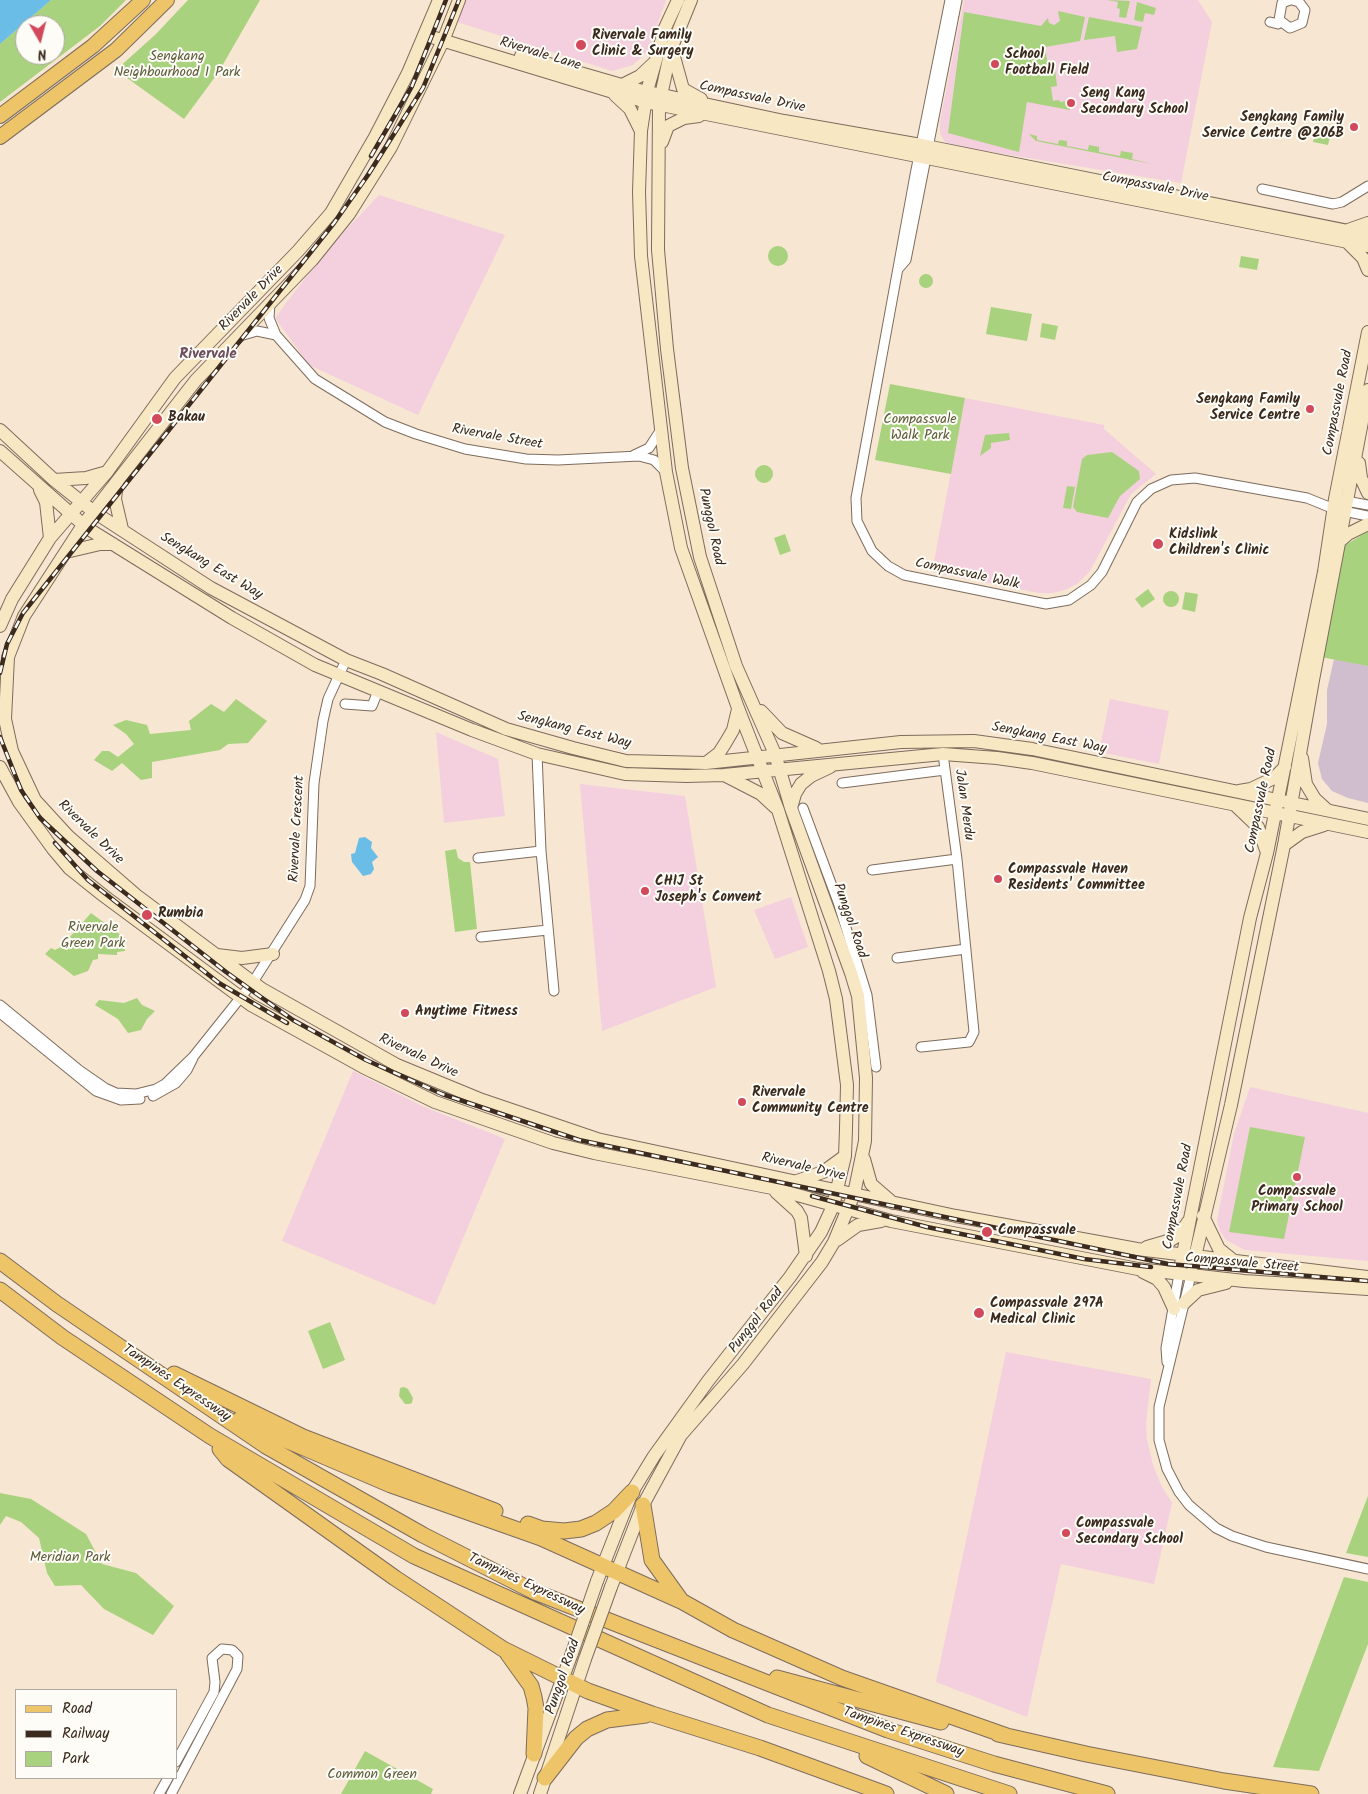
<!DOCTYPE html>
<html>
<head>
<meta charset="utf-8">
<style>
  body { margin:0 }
  #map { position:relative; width:1368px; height:1794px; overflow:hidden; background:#f7e6d1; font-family:Kalam,sans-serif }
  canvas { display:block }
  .legend { position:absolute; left:15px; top:1689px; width:162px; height:90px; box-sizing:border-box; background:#fdfcf7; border:1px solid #afa8a0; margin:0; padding:6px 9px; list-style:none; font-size:15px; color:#3b2a1e }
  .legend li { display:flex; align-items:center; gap:10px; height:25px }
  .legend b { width:25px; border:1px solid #afa8a0 }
  .north { position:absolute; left:15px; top:15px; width:50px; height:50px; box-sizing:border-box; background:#fdfcf7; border:1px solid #afa8a0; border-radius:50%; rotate:172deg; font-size:14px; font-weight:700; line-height:20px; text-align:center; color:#3b2a1e }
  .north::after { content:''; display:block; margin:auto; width:18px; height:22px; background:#d1495b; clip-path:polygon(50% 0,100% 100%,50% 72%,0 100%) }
</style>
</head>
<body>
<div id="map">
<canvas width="1368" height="1794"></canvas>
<ul class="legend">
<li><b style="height:6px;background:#eec469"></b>Road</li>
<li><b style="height:6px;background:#3b2a1e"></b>Railway</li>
<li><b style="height:14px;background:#a8d27d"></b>Park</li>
</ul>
<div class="north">N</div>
</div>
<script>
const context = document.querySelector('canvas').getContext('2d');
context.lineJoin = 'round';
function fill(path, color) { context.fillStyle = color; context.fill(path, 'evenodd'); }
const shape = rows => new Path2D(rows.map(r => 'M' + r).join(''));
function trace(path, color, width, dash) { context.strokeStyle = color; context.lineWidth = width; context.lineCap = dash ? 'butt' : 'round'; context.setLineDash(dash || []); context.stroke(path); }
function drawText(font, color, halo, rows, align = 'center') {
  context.font = font + ' Kalam,sans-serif'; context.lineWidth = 4; context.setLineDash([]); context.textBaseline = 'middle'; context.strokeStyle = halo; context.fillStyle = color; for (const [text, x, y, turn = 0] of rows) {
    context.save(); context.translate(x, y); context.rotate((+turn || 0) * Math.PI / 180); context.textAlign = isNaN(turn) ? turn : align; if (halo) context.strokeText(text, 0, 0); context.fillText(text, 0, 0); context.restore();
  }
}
fill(shape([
  [466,0,666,0,648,51,633,65,612,71,457,22],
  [964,0,1198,0,1212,22,1181,183,955,146,945,142,940,133,940,122],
  [379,195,505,235,418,415,309,365,275,318,325,252],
  [965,398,1104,425,1104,429,1156,474,1131,494,1090,571,1077,584,1065,590,1052,593,1039,593,932,572],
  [1110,699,1169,711,1159,764,1099,752],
  [436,732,498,759,505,816,444,823],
  [580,784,685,796,716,987,602,1031],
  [791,897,808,947,775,959,754,910],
  [353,1071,422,1106,505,1139,435,1305,282,1241],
  [1250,1087,1368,1113,1368,1261,1245,1250,1226,1240,1220,1231,1217,1220,1234,1134],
  [1006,1352,1151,1379,1146,1424,1147,1440,1153,1465,1161,1485,1172,1503,1154,1584,1061,1564,1027,1717,936,1682]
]), '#f4cfde');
fill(shape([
  [1334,659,1368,666,1368,803,1348,798,1332,791,1322,779,1318,763,1327,724,1327,690]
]), '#d0bdce');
fill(shape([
  [51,0,126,0,100,26,0,102,0,44],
  [25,25,55,25,55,55,25,55],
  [188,0,260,0,218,73,184,119,116,70,156,34],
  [1107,0,1130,1,1126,18,1119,17,1120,9,1117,8,1118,2],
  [1137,2,1156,8,1154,15,1145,13,1143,22,1134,20],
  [1058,11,1085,17,1080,41,1045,47,1047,60,1054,60,1057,86,1051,87,1053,101,1059,100,1060,102,1072,100,1070,110,1027,102,1019,152,948,133,964,12,1041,26,1048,18,1049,23,1054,25,1060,21],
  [1089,17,1142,27,1137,49,1117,52,1115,36,1084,40],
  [1322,127,1332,129,1328,145,1313,142,1316,129],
  [1029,134,1037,136,1037,140,1058,144,1059,140,1067,141,1067,146,1088,150,1089,145,1099,147,1099,152,1120,156,1121,151,1133,153,1132,159,1152,164,1036,141],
  '768 256a10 10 0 1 1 20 0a10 10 0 1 1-20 0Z',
  [1241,256,1259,259,1257,270,1239,267],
  '919 281a7 7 0 1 1 14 0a7 7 0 1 1-14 0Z',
  [991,307,1032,314,1027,341,986,334],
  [1042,323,1058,326,1055,340,1040,337],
  [890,384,965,398,951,474,875,460],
  [1009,433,1010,440,991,443,991,448,980,456,985,435],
  [1112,452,1139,471,1140,479,1120,496,1108,518,1077,512,1073,507,1082,459,1087,455],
  '755 474a9 9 0 1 1 18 0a9 9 0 1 1-18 0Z',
  [1067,486,1075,487,1071,509,1063,508],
  [1368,531,1368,666,1321,657,1344,546],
  [785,534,791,551,780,555,774,538],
  [1148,589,1155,599,1142,608,1135,599],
  '1163 599a8 8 0 1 1 16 0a8 8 0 1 1-16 0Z',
  [1185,592,1198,594,1195,612,1182,609],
  [236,699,267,721,248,743,228,744,220,750,152,762,152,778,141,780,122,763,112,771,94,760,102,751,109,751,118,757,134,744,126,734,113,725,126,720,147,725,150,734,191,730,189,721,211,704,224,712],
  [456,849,458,858,464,862,470,862,477,929,455,932,445,851],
  [91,913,125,938,125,951,117,952,117,955,98,954,98,959,93,960,88,971,74,976,45,954,51,948,55,950,61,947],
  [137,998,142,1005,155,1011,147,1019,141,1030,128,1033,118,1019,95,1005,99,1000,124,1003],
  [1250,1127,1305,1137,1284,1239,1229,1232],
  [330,1322,345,1360,323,1369,308,1331],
  [404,1387,408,1389,413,1398,412,1403,409,1404,405,1404,399,1396,400,1388],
  [0,1493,31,1499,86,1534,102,1564,136,1573,174,1606,153,1635,104,1609,81,1585,55,1586,47,1573,39,1538,21,1522,6,1516,0,1525],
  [1368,1496,1368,1557,1346,1553],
  [1344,1577,1368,1582,1368,1644,1319,1771,1273,1767],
  [365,1751,433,1789,431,1794,341,1794]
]), '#a8d27d');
fill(shape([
  [0,0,51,0,0,44],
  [365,837,372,842,371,848,378,857,372,862,374,869,371,874,363,876,352,862,351,854,355,853,359,838]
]), '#6abde6');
const street = shape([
  [950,0,915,175,856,498,857,521,872,551,888,566,904,575,1046,604,1069,600,1091,585,1102,572,1137,502,1151,489,1171,480,1195,478,1307,498,1334,509,1368,516],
  [1290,0,1282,3,1279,20,1290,28,1302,23,1305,10,1299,2,1292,0],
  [1270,22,1278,24],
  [1262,189,1333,204,1342,202,1368,186],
  [899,268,906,260,957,0],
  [270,303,269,318,276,335,315,379,385,422,416,434,465,449,526,459,558,460,639,456,654,460,666,472],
  [240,336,257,331,276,335],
  [634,455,649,448,660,431],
  [1341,500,1368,505],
  [345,704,372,706,378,691],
  [537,754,541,851,554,991],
  [842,783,945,770],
  [803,808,838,902,867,995,876,1067],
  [478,858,541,851],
  [872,870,957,859],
  [481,937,548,930],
  [897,958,966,949],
  [0,1005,79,1070,105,1088,116,1093,136,1094,156,1089,165,1084,193,1057,253,982,305,900,310,886,314,783,323,721,328,699,346,660],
  [0,1013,96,1091,121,1100,140,1099],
  [921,1047,969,1042,974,1032,957,859,943,754],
  [153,1096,176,1083,187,1070,193,1058],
  [1191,1275,1159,1407,1159,1440,1167,1469,1179,1492,1189,1505,1216,1528,1232,1536,1266,1547,1368,1569],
  [1167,1362,1166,1348,1179,1274],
  [159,1794,168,1778],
  [171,1794,237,1669,238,1656,232,1650,222,1649,212,1658,215,1682,214,1692,176,1762]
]);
const secondary = shape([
  [459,0,443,41,391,147,349,214,312,260,196,380,83,525,24,616,8,657,5,719,12,751,35,800,68,836,136,895,262,989,397,1065,482,1100,597,1139,956,1216,1137,1249,1368,1277],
  [425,35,646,102,1368,246],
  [673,53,683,89,701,99],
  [521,56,639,90,784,121,921,145,1368,235],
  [622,85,640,76,655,62],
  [615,95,630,109,641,131],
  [662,142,668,126,684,118,699,116],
  [1348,230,1368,223],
  [1347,242,1363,258,1368,270],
  [0,430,54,480,94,512,211,588,346,660,382,674,506,729,573,748,626,761,706,763,901,742,974,741,1032,749,1368,819],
  [0,451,87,528,232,618,315,665,472,730,537,754,625,774,686,776,724,775,943,754,997,758,1032,763,1368,832],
  [1359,463,1361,478,1368,493],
  [54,480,86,478,107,472],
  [117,483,115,499,122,529],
  [40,490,46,502,50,538],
  [1340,541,1348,534,1368,524],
  [66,552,100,544,113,544],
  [0,626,12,599,50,538,107,472,175,378,298,251,331,213,375,137,408,73,439,0],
  [761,711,782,733,816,748],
  [1302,758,1306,784,1315,799,1327,810],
  [706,763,719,753,726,742,733,730,738,709],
  [0,767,19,802,53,849,69,868,104,896,251,1005,363,1067,435,1102,553,1143,594,1153,772,1188,891,1221,1138,1269,1244,1281,1368,1289],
  [726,776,761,794,775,807],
  [1239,791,1251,789,1274,778,1285,767],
  [1236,806,1258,827,1266,850],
  [791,808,795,794,801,784,811,776,830,767],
  [1284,845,1302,832,1324,825],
  [217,955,242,958,273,954],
  [864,1159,871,1184,893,1203],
  [797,1181,823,1172,845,1156],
  [776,1192,797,1211,801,1218,806,1256],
  [1203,1216,1219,1249,1234,1261],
  [837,1240,858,1225,881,1221],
  [1147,1247,1171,1240,1179,1235,1188,1222],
  [1181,1264,1250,918,1267,853,1324,572,1335,499,1368,332],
  [1193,1265,1231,1105,1284,845,1313,680,1368,390],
  [1143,1272,1157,1279,1164,1287,1174,1309],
  [1184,1303,1198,1290,1226,1283],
  [597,1581,632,1492,654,1456,708,1381,790,1277,821,1232,833,1206,845,1156,846,1129,847,1085,836,999,829,971,778,810,738,708,681,548,666,472,641,256,639,192,641,131,647,91,665,28,678,0],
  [611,1587,643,1505,681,1435,743,1364,822,1262,834,1242,854,1194,865,1141,866,1078,858,996,851,973,791,808,775,754,736,666,700,557,682,468,667,349,658,250,659,105,671,49,691,0],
  [520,1794,572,1653],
  [540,1794,585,1659]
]);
const primary = shape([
  [0,116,93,46,143,0],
  [0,137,116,50,167,0]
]);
const highway = shape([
  [0,1261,57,1304,266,1446,423,1535,535,1592,888,1730,994,1764,1107,1794],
  [0,1290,62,1337,210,1436,414,1556,768,1715,1009,1794],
  [174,1374,303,1437,495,1511],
  [239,1420,391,1485,541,1538,683,1602,733,1630,842,1678,1007,1736],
  [220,1449,228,1459,395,1578,503,1649,588,1691,652,1714,760,1748,886,1794],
  [643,1505,652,1560,680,1599],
  [528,1524,542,1529,564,1531,581,1529,596,1523,614,1511,632,1492],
  [508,1654,531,1686,534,1697,536,1708,534,1754],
  [777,1678,941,1722],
  [998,1734,1086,1754,1224,1781,1311,1794],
  [867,1756,946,1794],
  [545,1778,576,1738,587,1729,607,1720,646,1715]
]);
trace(street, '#7d6c5d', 11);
trace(secondary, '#7d6c5d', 14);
trace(primary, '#7d6c5d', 16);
trace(highway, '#7d6c5d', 17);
trace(street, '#fff', 9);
trace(secondary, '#f8e7c3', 12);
trace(primary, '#eec469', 14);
trace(highway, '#eec469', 15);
const rail = shape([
  [371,156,412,86,446,0],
  [0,673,7,644,23,613,334,223,368,175,423,88,459,0],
  [0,737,21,790,40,818,97,871,226,972,293,1020,366,1060,442,1094,579,1140,1168,1264,1368,1281],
  [55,843,88,880,219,983,287,1023],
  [812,1196,927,1227,1084,1259,1151,1267]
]);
trace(rail, '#3b2a1e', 4.5);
trace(rail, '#fdfcf7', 2.5, [8]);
const secondaryBridge = shape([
  [572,1653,597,1581],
  [585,1659,611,1587]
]);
trace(secondaryBridge, '#7d6c5d', 14, []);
trace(secondaryBridge, '#f8e7c3', 12);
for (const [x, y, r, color] of [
  [581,45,6,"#d1495b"],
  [995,64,5,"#d1495b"],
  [1071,103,5,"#d1495b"],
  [1354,127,5,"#d1495b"],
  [1310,409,5,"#d1495b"],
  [157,419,6,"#d1495b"],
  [1158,544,6,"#d1495b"],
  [998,879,5,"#d1495b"],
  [645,891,5,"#d1495b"],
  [147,915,6,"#d1495b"],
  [405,1013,5,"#d1495b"],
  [742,1102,5,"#d1495b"],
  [1297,1177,5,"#d1495b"],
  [987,1232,6,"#d1495b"],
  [979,1313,6,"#d1495b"],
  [1066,1533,5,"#d1495b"]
]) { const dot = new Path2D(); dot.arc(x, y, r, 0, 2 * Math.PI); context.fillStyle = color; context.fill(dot); trace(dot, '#fdfcf7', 2); }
drawText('bold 14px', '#3b2a1e', '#fdfcf7', [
  ["Rivervale Family",592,37],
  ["Clinic & Surgery",592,53],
  ["School",1005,56],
  ["Football Field",1005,72],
  ["Seng Kang",1081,95],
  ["Secondary School",1081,111],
  ["Sengkang Family",1344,119,"right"],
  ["Service Centre @206B",1344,135,"right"],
  ["Sengkang Family",1300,401,"right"],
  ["Service Centre",1300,417,"right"],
  ["Bakau",168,419],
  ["Kidslink",1169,536],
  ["Children's Clinic",1169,552],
  ["Compassvale Haven",1008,871],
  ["Residents' Committee",1008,887],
  ["CHIJ St",655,883],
  ["Joseph's Convent",655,899],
  ["Rumbia",158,915],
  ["Anytime Fitness",415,1013],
  ["Rivervale",752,1094],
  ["Community Centre",752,1110],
  ["Compassvale",1297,1193,"center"],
  ["Primary School",1297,1209,"center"],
  ["Compassvale",998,1232],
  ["Compassvale 297A",990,1305],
  ["Medical Clinic",990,1321],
  ["Compassvale",1076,1525],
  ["Secondary School",1076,1541]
], 'left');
drawText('14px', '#3b2a1e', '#fdfcf7', [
  ["Rivervale Lane",540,55,17],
  ["Compassvale Drive",752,98,12],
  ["Compassvale Drive",1155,188,11],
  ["Rivervale Drive",252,299,-46],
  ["Compassvale Road",1339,403,-79],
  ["Rivervale Street",497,438,10],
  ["Punggol Road",710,527,78],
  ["Sengkang East Way",211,567,31],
  ["Compassvale Walk",967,575,12],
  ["Sengkang East Way",574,731,14],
  ["Sengkang East Way",1049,739,11],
  ["Compassvale Road",1262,801,-78],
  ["Jalan Merdu",963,805,82],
  ["Rivervale Crescent",298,829,-87],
  ["Rivervale Drive",90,833,44],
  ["Punggol Road",849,921,71],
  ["Rivervale Drive",418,1057,25],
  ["Rivervale Drive",803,1168,13],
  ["Compassvale Road",1179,1197,-79],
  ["Compassvale Street",1242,1264,5],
  ["Punggol Road",757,1321,-52],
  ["Tampines Expressway",176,1384,34],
  ["Tampines Expressway",526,1585,25],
  ["Punggol Road",564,1677,-71],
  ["Tampines Expressway",903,1733,19]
]);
drawText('14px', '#5c5c3a', '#fdfcf7', [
  ["Sengkang",177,58],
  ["Neighbourhood 1 Park",177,74],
  ["Compassvale",920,421],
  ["Walk Park",920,437],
  ["Rivervale",93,929],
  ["Green Park",93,945],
  ["Meridian Park",70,1559],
  ["Common Green",372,1776]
]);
drawText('bold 15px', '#6c4e5d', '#fdfcf7', [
  ["Rivervale",208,355]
]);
</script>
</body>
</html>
